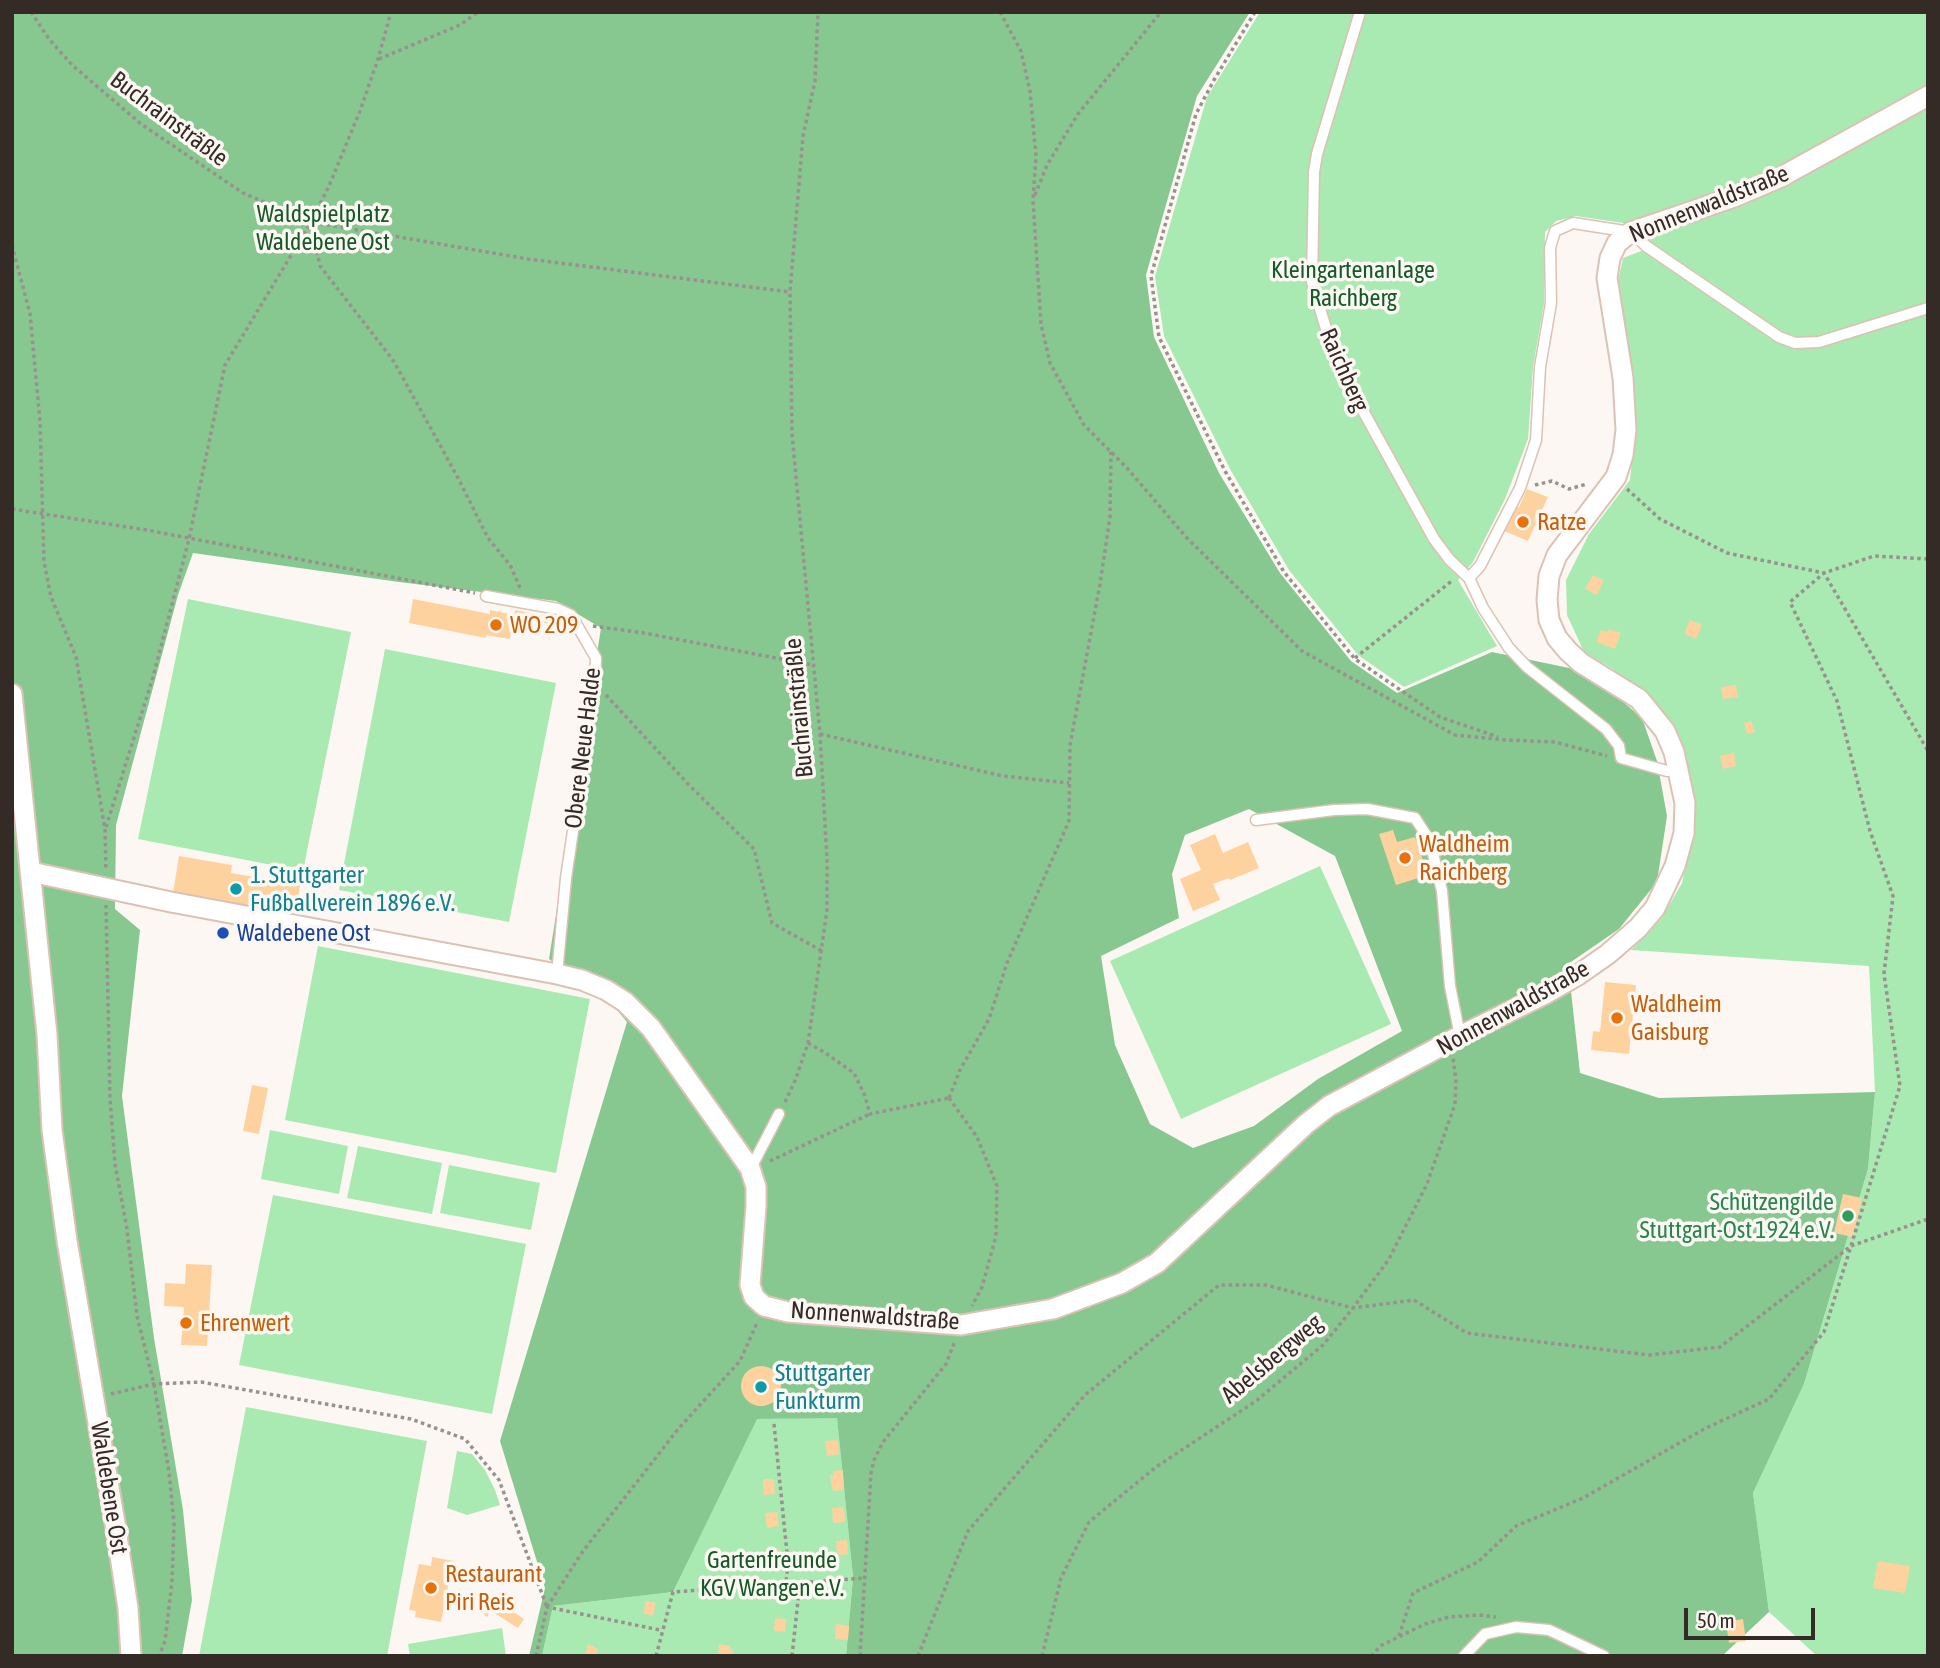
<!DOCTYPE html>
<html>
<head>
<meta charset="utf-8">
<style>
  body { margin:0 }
  #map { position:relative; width:1940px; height:1668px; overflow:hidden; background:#fdf7f4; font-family:"Asap Condensed",sans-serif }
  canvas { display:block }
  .frame { position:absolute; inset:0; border:14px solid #352b26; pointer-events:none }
  .scale { position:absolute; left:1684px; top:1608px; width:131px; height:32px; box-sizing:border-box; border:4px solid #352b26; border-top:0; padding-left:9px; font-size:21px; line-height:24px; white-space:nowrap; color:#352b26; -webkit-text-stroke:5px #fdf7f4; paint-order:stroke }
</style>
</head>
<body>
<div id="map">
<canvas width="1940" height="1668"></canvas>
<div class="frame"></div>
<div class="scale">50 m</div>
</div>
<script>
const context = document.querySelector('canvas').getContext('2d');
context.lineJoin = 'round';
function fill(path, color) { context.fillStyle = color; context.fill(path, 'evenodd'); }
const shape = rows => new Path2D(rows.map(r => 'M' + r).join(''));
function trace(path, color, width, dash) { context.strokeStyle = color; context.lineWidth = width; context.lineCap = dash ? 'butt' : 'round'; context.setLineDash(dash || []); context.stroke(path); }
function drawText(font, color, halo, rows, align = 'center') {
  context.font = font + ' "Asap Condensed",sans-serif'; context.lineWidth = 7; context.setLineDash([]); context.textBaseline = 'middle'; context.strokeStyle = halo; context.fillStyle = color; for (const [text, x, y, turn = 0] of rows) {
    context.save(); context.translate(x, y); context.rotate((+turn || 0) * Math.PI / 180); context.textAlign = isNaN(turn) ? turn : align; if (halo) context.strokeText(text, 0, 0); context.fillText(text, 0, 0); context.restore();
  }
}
fill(shape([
  [1260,12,1928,12,1928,1656,1817,1656,1769,1612,1753,1493,1804,1384,1868,1169,1875,1092,1869,966,1631,950,1661,919,1682,883,1695,815,1685,759,1660,708,1613,669,1584,652,1567,615,1566,580,1589,534,1630,480,1635,432,1632,378,1618,281,1623,258,1644,250,1630,224,1576,216,1556,221,1545,232,1544,304,1533,367,1528,439,1505,499,1473,562,1458,580,1497,646,1404,687,1358,655,1289,570,1230,469,1164,336,1155,276,1207,97],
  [188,599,351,632,303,871,138,839],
  [385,649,556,683,509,922,339,890],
  [1320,866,1391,1024,1181,1119,1110,961],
  [318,946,590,999,556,1173,285,1120],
  [270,1130,348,1146,339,1194,261,1179],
  [358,1146,442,1163,432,1214,347,1198],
  [449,1165,540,1183,531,1230,440,1213],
  [273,1195,526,1244,492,1414,239,1365],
  [246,1407,427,1441,387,1656,199,1656],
  [837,1417,853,1577,846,1656,542,1656,553,1606,673,1592,756,1419],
  [457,1451,472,1454,485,1470,495,1490,500,1505,467,1515,447,1508],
  [502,1628,506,1656,410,1656,408,1644]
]), '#a9e9b2');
fill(shape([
  [12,12,1250,12,1197,96,1146,275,1154,337,1219,473,1280,573,1351,661,1397,693,1492,652,1574,669,1601,683,1642,718,1657,761,1667,816,1657,882,1619,929,1568,964,1580,1073,1659,1098,1875,1092,1868,1169,1804,1384,1753,1493,1769,1612,1722,1656,846,1656,853,1577,837,1418,757,1419,673,1592,553,1606,542,1656,529,1656,545,1588,500,1441,627,1022,611,1003,549,959,601,628,556,601,399,582,193,553,178,595,116,825,115,909,140,930,122,1096,154,1338,183,1510,192,1600,182,1656,12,1656],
  [1249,809,1335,856,1402,1031,1318,1079,1254,1126,1193,1148,1150,1124,1115,1045,1101,956,1179,918,1172,874,1185,835]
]), '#87c890');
fill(shape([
  [1527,489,1548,497,1528,541,1504,531,1515,506,1519,507],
  [1593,575,1604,580,1597,595,1585,589],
  [413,599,490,614,490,610,514,615,515,610,550,617,549,624,514,617,510,639,486,635,486,638,409,623],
  [1690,620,1702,625,1696,639,1684,633],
  [1609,629,1621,633,1615,649,1596,642,1601,630,1608,632],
  [1736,685,1738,697,1723,699,1721,687],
  [1751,721,1755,732,1747,734,1744,723],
  [1734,753,1736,766,1723,769,1720,756],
  [1393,830,1397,842,1415,837,1428,875,1396,885,1379,834],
  [1215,834,1223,853,1248,842,1259,868,1230,880,1229,878,1213,884,1220,900,1193,911,1180,879,1201,870,1190,845],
  [179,856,232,865,231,873,300,885,295,915,173,893],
  [1605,982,1636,985,1629,1054,1591,1050,1593,1031,1600,1032],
  [252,1085,268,1088,259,1134,243,1131],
  [1843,1194,1862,1198,1853,1237,1834,1233],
  [186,1264,212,1265,207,1346,181,1345,184,1307,164,1306,165,1283,185,1284],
  '741 1386a20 20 0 1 1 40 0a20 20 0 1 1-40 0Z',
  [838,1440,839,1454,827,1456,825,1441],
  [843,1470,844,1490,833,1491,830,1475,833,1475,833,1471],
  [763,1479,774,1479,775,1494,764,1495],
  [844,1507,845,1522,833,1523,832,1508],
  [777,1512,779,1526,767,1528,765,1513],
  [847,1540,848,1554,840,1555,837,1553,836,1541],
  [768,1547,779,1549,780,1563,772,1564,772,1561,769,1561],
  [432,1557,453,1561,441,1622,415,1617,416,1611,409,1610,419,1564,431,1566],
  [1878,1561,1910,1566,1905,1593,1873,1588],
  [496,1596,512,1607,510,1610,524,1619,518,1628,491,1611,487,1617,484,1615],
  [646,1601,656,1603,653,1616,643,1613],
  [775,1618,786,1619,785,1632,774,1631],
  [1743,1619,1746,1641,1729,1643,1726,1622],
  [836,1624,849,1626,848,1640,835,1639],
  [588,1644,598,1649,596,1656,585,1656],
  [719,1644,730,1646,730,1649,733,1649,732,1656,718,1656]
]), '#fed29e');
const service = shape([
  [1360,12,1317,154,1314,172,1312,282,1336,362,1434,539,1449,559,1469,578,1483,608,1509,648,1527,667,1606,729,1619,746,1621,758,1667,771,1679,771],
  [1469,578,1480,566,1520,488,1536,440,1540,367,1551,303,1550,248,1555,231,1573,223,1631,232,1646,246,1779,337,1795,343,1819,342,1928,308],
  [486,596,558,609,571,615,596,658,595,683,566,878,557,974],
  [1256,820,1334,810,1367,809,1415,818,1430,841,1442,891,1450,986,1460,1036],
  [751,1168,779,1114],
  [1464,1656,1485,1634,1516,1627,1549,1630,1604,1656]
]);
const minor = shape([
  [12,694,47,1035,52,1130,67,1241,115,1523,128,1608,131,1656],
  [31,872,171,902,557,974,582,980,606,990,625,1002,651,1028,750,1168,756,1187,756,1206,750,1285,754,1297,764,1306,788,1312,961,1325,1053,1309,1122,1283,1157,1263,1306,1124,1329,1106,1460,1036,1545,994,1578,975,1608,954,1638,928,1655,908,1675,866,1684,833,1685,803,1674,752,1665,731,1639,699,1581,663,1568,651,1557,638,1549,620,1547,600,1549,576,1557,555,1616,477,1623,455,1626,430,1623,378,1607,278,1610,258,1617,243,1631,232,1734,197,1781,177,1928,96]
]);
trace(service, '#dbc2b4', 13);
trace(minor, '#dbc2b4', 23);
trace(shape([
  [31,12,49,39,72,65,141,124,243,193,311,222,528,259,790,292],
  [1000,12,1021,51,1030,91,1036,156,1033,200,1041,324,1050,363,1084,425,1127,468,1186,537,1302,651,1455,735,1506,740,1555,742,1607,756],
  [1255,12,1214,80,1196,114,1151,276,1159,337,1225,471,1284,572,1355,659,1440,717,1498,737],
  [379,59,460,25,478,12],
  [1035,195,1047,165,1078,114,1161,12],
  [311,224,320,266,393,360,457,476,488,538,510,565,521,590],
  [12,245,30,314,40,421,44,562,51,597,76,657,105,829,106,870],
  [1535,485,1552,481,1569,489,1587,484],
  [1627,489,1660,519,1727,553,1824,573,1928,751],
  [12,509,147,530,475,593],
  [593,626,644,633,813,665],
  [1355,658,1453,580],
  [606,695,689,785,754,849,772,923,822,951],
  [820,734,1003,776,1069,783],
  [106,827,153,677,189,539,225,365,311,222,329,186,360,111,378,59,391,12],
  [106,905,110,1098,115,1164,127,1229,137,1316,154,1384,169,1472,174,1523,172,1582,165,1641,159,1656],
  [808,1043,824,1052,854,1073,865,1096,870,1114,949,1098],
  [949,1098,960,1070,989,1019,1007,963,1069,821,1070,745,1100,584,1110,517,1111,451],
  [949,1098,977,1137,997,1186,996,1236,982,1287,972,1306],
  [785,1102,795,1081,808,1043,827,910,827,860,820,734,792,434,790,292,803,136,815,81,818,12],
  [770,1161,870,1114],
  [111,1394,154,1384,201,1382,411,1419,465,1439,499,1480,547,1607],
  [774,1424,788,1563,786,1582],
  [547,1607,583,1551,679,1428,740,1361,757,1323],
  [1399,1636,1413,1593,1478,1562,1516,1526,1583,1498,1704,1429,1769,1399,1824,1332,1851,1246,1928,1219],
  [536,1656,547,1607,660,1630],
  [656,1656,673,1592,865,1578],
  [792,1656,800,1582],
  [860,1656,871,1473,874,1460,883,1442,946,1364,955,1341],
  [918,1656,968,1531,1085,1395,1219,1285,1266,1285,1353,1308,1414,1300,1467,1333,1649,1355,1720,1347,1851,1246,1900,1086,1884,974,1893,896,1870,831,1837,701,1790,602,1824,573,1874,556,1928,559],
  [1042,1656,1061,1578,1089,1522,1156,1467,1256,1401,1323,1345,1353,1308,1389,1259,1427,1184,1455,1104,1456,1081,1453,1058],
  [1371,1656,1382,1645,1425,1624,1449,1617,1479,1615,1496,1617]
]), '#99918d', 3.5, [3.5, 3.5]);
trace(service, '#fff', 10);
trace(minor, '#fff', 19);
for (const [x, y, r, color] of [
  [1523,522,7,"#e8710a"],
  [496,625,7,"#e8710a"],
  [1405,858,7,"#e8710a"],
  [236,889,7,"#0f9aa8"],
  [223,933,7,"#1a4fb4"],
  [1617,1018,7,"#e8710a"],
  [1848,1216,7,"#2e9e5b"],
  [186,1323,7,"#e8710a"],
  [761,1387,7,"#0f9aa8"],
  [431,1588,7,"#e8710a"]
]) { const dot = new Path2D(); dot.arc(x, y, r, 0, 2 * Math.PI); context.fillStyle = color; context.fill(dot); trace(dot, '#fdf7f4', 2.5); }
drawText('24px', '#352b26', '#fdf7f4', [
  ["Buchrainsträßle",169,119,37],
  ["Nonnenwaldstraße",1709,204,-22],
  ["Raichberg",1344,370,66],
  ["Buchrainsträßle",799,708,-95],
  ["Obere Neue Halde",583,748,-83],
  ["Nonnenwaldstraße",1513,1008,-29],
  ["Nonnenwaldstraße",875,1316,4],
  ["Abelsbergweg",1272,1359,-40],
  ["Waldebene Ost",109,1488,81]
]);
drawText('24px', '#135a26', '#fdf7f4', [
  ["Waldspielplatz",323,214],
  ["Waldebene Ost",323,242],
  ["Kleingartenanlage",1353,270],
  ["Raichberg",1353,298],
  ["Gartenfreunde",772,1560],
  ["KGV Wangen e.V.",772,1588]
]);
drawText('24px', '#c56008', '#fdf7f4', [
  ["Ratze",1537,522],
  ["WO 209",510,625],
  ["Waldheim",1419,844],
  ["Raichberg",1419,872],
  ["Waldheim",1631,1004],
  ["Gaisburg",1631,1032],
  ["Ehrenwert",200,1323],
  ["Restaurant",445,1574],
  ["Piri Reis",445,1602]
], 'left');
drawText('24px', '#0d838f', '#fdf7f4', [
  ["1. Stuttgarter",250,875],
  ["Fußballverein 1896 e.V.",250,903],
  ["Stuttgarter",775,1373],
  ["Funkturm",775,1401]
], 'left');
drawText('24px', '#164399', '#fdf7f4', [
  ["Waldebene Ost",237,933]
], 'left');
drawText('24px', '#27864d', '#fdf7f4', [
  ["Schützengilde",1834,1202],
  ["Stuttgart-Ost 1924 e.V.",1834,1230]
], 'right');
</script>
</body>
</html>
